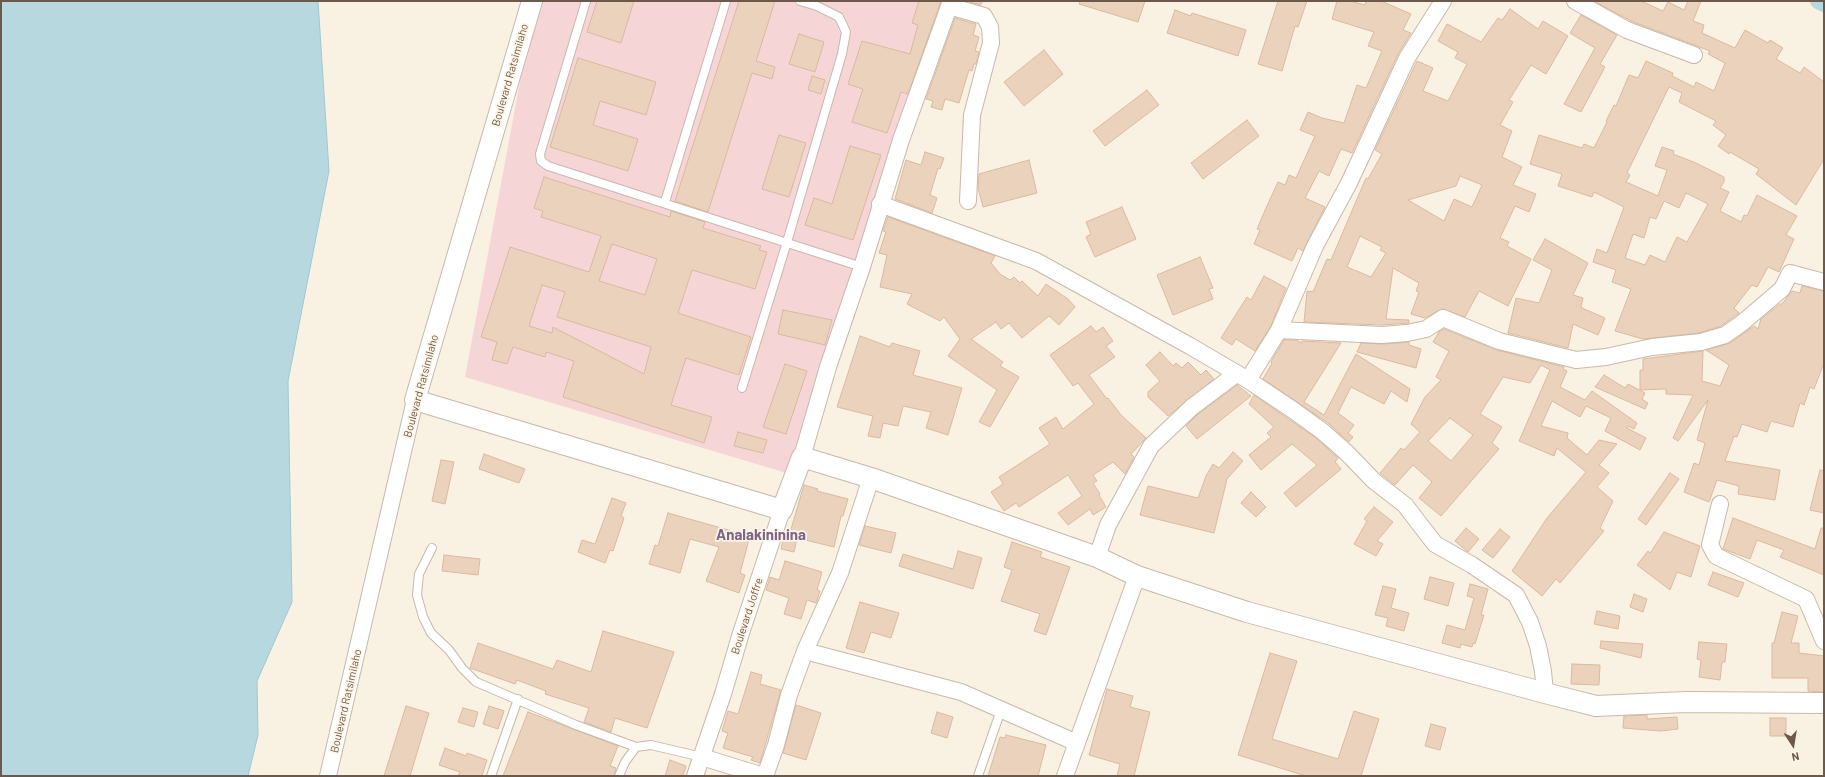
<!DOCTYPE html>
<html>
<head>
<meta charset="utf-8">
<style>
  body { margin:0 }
  #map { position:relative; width:1825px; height:777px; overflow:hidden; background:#f9f1e1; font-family:Barlow,sans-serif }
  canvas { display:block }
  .frame { position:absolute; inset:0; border:2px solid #6d594b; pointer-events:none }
  .north { position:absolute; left:1773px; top:725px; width:40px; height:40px; -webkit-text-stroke:3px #fdf5e7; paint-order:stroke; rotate:168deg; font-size:11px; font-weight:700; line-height:16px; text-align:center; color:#6d594b }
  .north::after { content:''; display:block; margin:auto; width:14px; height:18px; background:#6d594b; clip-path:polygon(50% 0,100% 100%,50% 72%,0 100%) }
</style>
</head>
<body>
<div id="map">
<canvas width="1825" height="777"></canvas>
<div class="frame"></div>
<div class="north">N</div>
</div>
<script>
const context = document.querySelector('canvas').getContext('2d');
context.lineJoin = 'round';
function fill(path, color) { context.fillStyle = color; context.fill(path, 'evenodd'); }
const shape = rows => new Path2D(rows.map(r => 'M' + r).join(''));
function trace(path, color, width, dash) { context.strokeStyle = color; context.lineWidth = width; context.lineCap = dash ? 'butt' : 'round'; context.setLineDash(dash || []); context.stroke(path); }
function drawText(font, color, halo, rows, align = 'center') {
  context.font = font + ' Barlow,sans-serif'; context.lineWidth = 3.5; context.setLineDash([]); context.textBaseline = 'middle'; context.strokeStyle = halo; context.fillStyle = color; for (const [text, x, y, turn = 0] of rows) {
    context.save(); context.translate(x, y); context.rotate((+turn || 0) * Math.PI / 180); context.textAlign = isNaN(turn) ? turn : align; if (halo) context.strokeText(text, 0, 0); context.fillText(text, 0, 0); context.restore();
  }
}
fill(shape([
  [535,1,944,1,800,477,465,377]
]), '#f6d5d7');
const water = shape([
  [1,1,318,1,329,171,288,381,292,602,257,681,258,735,248,776,1,776,1,1]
]);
fill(water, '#b8d8e0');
trace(water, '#a0c6d1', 1);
trace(shape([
  [1818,1,1824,4]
]), '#b8d8e0', 16);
const building = shape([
  [597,1,634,1,621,43,587,32,597,1],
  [739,1,775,1,756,61,775,67,772,79,752,73,708,212,675,201,739,1],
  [919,1,941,1,908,94,901,92,887,133,852,122,863,89,848,84,862,41,910,54,918,25,912,23,919,1],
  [966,1,982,1,981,5,966,1],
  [1080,1,1145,1,1138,22,1079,4,1080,1],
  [1278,1,1307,1,1298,27,1295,26,1282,71,1258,64,1278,1],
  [1337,1,1350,1,1365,5,1366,1,1381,1,1411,14,1403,30,1411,33,1398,54,1352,153,1341,149,1329,176,1319,171,1305,198,1325,207,1303,251,1298,248,1292,261,1254,244,1260,230,1257,229,1266,208,1278,182,1285,185,1289,175,1296,178,1315,136,1300,130,1308,112,1322,118,1344,123,1357,85,1366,88,1382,51,1368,46,1374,32,1332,19,1337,1],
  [1594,1,1641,1,1663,11,1668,2,1684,10,1688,1,1701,1,1693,21,1704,25,1702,33,1735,48,1745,30,1768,43,1770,40,1783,48,1776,59,1800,73,1804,67,1824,82,1824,159,1796,205,1756,174,1759,169,1730,152,1729,154,1718,146,1726,135,1713,125,1716,121,1679,102,1682,93,1669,87,1627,173,1630,175,1626,182,1658,196,1667,170,1655,166,1662,147,1674,151,1673,154,1696,163,1724,177,1724,182,1720,188,1729,192,1720,211,1741,222,1744,215,1747,216,1757,195,1797,216,1786,235,1794,239,1779,272,1768,267,1757,287,1752,285,1734,308,1739,313,1721,326,1699,333,1643,339,1615,331,1631,289,1612,282,1616,270,1593,262,1597,249,1607,253,1624,207,1594,192,1592,197,1558,186,1562,174,1530,164,1539,135,1582,148,1584,144,1594,148,1607,122,1606,121,1614,105,1616,106,1629,75,1638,78,1646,61,1673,73,1672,76,1694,87,1696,82,1714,91,1725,63,1708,54,1710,51,1631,21,1594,1],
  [1686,193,1708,204,1687,242,1677,237,1665,262,1650,255,1645,265,1625,258,1633,234,1644,238,1650,217,1656,219,1664,201,1679,208,1686,193],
  [1510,9,1538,29,1543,21,1568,36,1546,74,1531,65,1509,100,1513,102,1500,125,1512,131,1502,157,1522,167,1513,185,1536,194,1529,212,1515,206,1500,238,1509,242,1507,246,1531,259,1508,306,1479,291,1465,317,1442,309,1425,318,1411,314,1419,292,1416,291,1419,283,1393,268,1386,319,1409,320,1409,323,1382,325,1304,322,1307,291,1313,292,1327,259,1331,260,1366,178,1368,179,1382,154,1375,150,1417,61,1433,68,1423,91,1448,101,1467,64,1455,58,1458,52,1438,41,1447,24,1481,42,1498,18,1502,20,1510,9],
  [1460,176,1482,185,1472,207,1454,199,1444,221,1408,200,1456,186,1460,176],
  [1360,236,1382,247,1380,250,1386,253,1371,277,1347,267,1360,236],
  [1175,10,1191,16,1192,13,1246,30,1238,56,1167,33,1175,10],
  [1581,15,1617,35,1600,64,1605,67,1581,112,1564,104,1595,48,1570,33,1581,15],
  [955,18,976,24,973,35,979,37,975,51,979,52,976,64,974,64,972,71,969,70,959,103,945,99,942,110,931,107,933,101,926,99,955,18],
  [799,34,824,42,815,72,789,64,799,34],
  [1044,50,1063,74,1024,106,1004,82,1044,50],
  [578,58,656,82,646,115,600,101,593,125,638,139,628,171,550,147,578,58],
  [812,76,825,80,821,94,808,90,812,76],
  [1147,90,1159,105,1105,146,1093,131,1147,90],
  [1247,120,1259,136,1203,179,1191,163,1247,120],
  [779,135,806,143,789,197,762,189,779,135],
  [850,146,881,155,853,240,805,225,814,198,832,204,850,146],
  [925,152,944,158,940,169,938,168,930,195,937,198,932,213,895,199,906,160,921,165,925,152],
  [1029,160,1037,193,983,207,978,188,979,174,1029,160],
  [544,177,670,217,671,211,705,222,703,228,761,246,759,250,767,252,755,289,692,270,678,313,751,337,739,375,686,358,671,405,712,417,704,443,563,397,574,361,546,352,545,357,513,347,507,364,492,360,497,342,481,337,510,247,589,272,601,236,541,217,543,211,534,208,544,177],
  [612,244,657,259,645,295,599,281,612,244],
  [542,285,565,292,557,317,651,347,644,374,553,327,552,333,529,326,542,285],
  [1122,207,1136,239,1095,257,1086,237,1091,234,1086,222,1122,207],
  [888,217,993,255,995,256,991,263,1000,274,1010,280,1014,277,1020,283,1022,281,1038,296,1046,284,1068,299,1075,307,1059,325,1049,316,1022,338,1009,323,1001,329,996,322,971,339,1003,362,1000,366,1019,377,990,427,979,422,997,390,948,356,960,339,944,317,940,321,907,304,912,294,880,287,887,255,879,253,886,232,883,231,888,217],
  [1545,239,1588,263,1573,295,1583,298,1581,306,1582,308,1605,318,1598,335,1573,324,1568,348,1508,333,1516,298,1539,303,1552,270,1533,260,1545,239],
  [1200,257,1213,288,1209,289,1213,299,1173,315,1157,275,1200,257],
  [1264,276,1286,288,1271,326,1255,351,1236,339,1232,345,1221,338,1247,297,1251,300,1264,276],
  [1802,286,1824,291,1824,363,1814,389,1810,387,1804,405,1800,403,1793,427,1771,421,1767,432,1742,424,1737,437,1734,436,1725,461,1780,470,1775,500,1738,494,1739,486,1717,480,1709,502,1684,492,1694,463,1699,465,1705,443,1697,440,1708,400,1678,441,1673,438,1693,395,1666,394,1666,389,1640,390,1640,370,1643,370,1643,359,1703,351,1702,381,1720,386,1729,365,1706,350,1730,343,1754,326,1758,329,1761,319,1780,304,1782,304,1792,291,1800,293,1802,286],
  [783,310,832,320,825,345,778,334,783,310],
  [1091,326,1096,332,1103,327,1113,341,1106,346,1115,357,1089,375,1107,399,1108,398,1121,415,1146,438,1131,454,1134,457,1125,474,1113,462,1093,475,1097,481,1093,483,1100,494,1099,495,1106,507,1093,515,1090,509,1068,525,1058,513,1082,496,1068,475,1019,507,1016,503,1004,511,991,492,1003,484,999,477,1050,444,1039,428,1056,417,1063,429,1094,404,1078,383,1073,386,1050,355,1091,326],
  [1444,329,1497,350,1564,367,1563,369,1567,371,1560,387,1585,400,1592,391,1637,423,1634,429,1628,426,1627,428,1646,438,1640,450,1605,431,1611,418,1586,406,1580,417,1552,401,1541,426,1568,433,1567,438,1587,455,1599,440,1617,444,1599,465,1609,473,1597,487,1613,501,1600,528,1604,531,1560,583,1556,579,1542,596,1512,571,1547,518,1586,472,1557,448,1554,456,1519,441,1550,370,1541,365,1530,383,1503,377,1480,414,1502,427,1492,443,1499,449,1441,516,1419,498,1432,482,1413,465,1395,485,1380,473,1401,448,1404,450,1420,432,1411,424,1425,397,1441,380,1436,377,1449,351,1433,342,1439,332,1444,329],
  [1450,418,1473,435,1451,461,1428,441,1450,418],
  [860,336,890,347,892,343,920,351,913,375,962,388,948,435,926,428,931,412,903,406,898,426,883,423,880,438,868,436,873,416,837,407,860,336],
  [1284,340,1296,340,1302,343,1302,341,1341,343,1304,402,1324,415,1356,354,1410,389,1407,402,1391,391,1384,404,1351,387,1338,413,1354,425,1348,433,1353,437,1349,442,1328,423,1263,379,1272,363,1271,362,1284,340],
  [1409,342,1409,345,1421,349,1416,368,1357,352,1361,343,1383,344,1409,342],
  [1160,352,1173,366,1176,363,1182,368,1188,362,1201,375,1206,370,1214,379,1168,416,1148,397,1148,392,1160,381,1146,365,1160,352],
  [785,364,807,371,786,434,763,427,785,364],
  [1604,375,1625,388,1628,384,1645,393,1642,399,1648,403,1645,409,1595,387,1604,375],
  [1237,385,1251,396,1197,439,1186,426,1198,414,1237,385],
  [1254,395,1316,438,1338,458,1335,462,1341,469,1296,507,1284,493,1317,465,1292,444,1261,470,1249,455,1271,437,1267,433,1274,427,1249,404,1254,395],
  [738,432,767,440,763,453,734,446,738,432],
  [1233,452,1243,461,1227,479,1214,533,1140,515,1148,486,1198,498,1206,476,1213,464,1219,468,1233,452],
  [484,454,525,469,519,483,479,469,484,454],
  [441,460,454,462,445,504,432,501,441,460],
  [1820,470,1824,471,1824,513,1810,510,1820,470],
  [1670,473,1679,479,1646,525,1638,519,1670,473],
  [804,485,818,489,817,491,848,499,843,516,841,516,834,547,789,536,804,485],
  [1251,492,1266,507,1256,517,1241,503,1251,492],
  [612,498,626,503,621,516,624,518,613,551,610,550,605,563,578,552,582,540,595,544,612,498],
  [1374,507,1393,522,1377,541,1383,544,1376,556,1354,544,1367,521,1364,519,1374,507],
  [668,513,750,536,740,573,745,575,739,593,706,581,719,547,690,539,680,573,649,564,655,545,658,546,668,513],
  [1733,518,1815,549,1821,528,1824,528,1824,575,1780,557,1784,550,1757,540,1750,559,1723,549,1733,518],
  [865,526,896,533,891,553,859,545,865,526],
  [1466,528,1479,539,1468,552,1455,541,1466,528],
  [1500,529,1510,537,1493,558,1482,550,1500,529],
  [1664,532,1700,546,1691,577,1677,572,1670,590,1637,565,1648,551,1650,553,1664,532],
  [784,536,797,539,794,552,781,549,784,536],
  [1012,542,1042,552,1040,557,1070,567,1046,635,1034,631,1040,614,1001,601,1012,570,1004,567,1012,542],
  [958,551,982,558,973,589,899,566,903,554,953,569,958,551],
  [444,555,480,559,478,575,442,571,444,555],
  [785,561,822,572,817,590,820,591,816,603,807,600,801,619,784,614,789,598,766,590,770,577,779,580,785,561],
  [1713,572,1744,583,1738,597,1708,585,1713,572],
  [1430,577,1454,583,1448,606,1424,599,1430,577],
  [1470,584,1488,589,1481,615,1484,615,1475,644,1473,643,1472,647,1461,644,1460,648,1442,643,1447,625,1465,630,1474,598,1467,596,1470,584],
  [1383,586,1396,589,1391,608,1409,613,1404,631,1386,626,1388,618,1375,615,1383,586],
  [1634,594,1647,599,1643,612,1630,607,1634,594],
  [860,602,899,613,891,638,871,632,864,653,846,648,860,602],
  [1597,611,1620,616,1618,629,1594,624,1597,611],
  [1782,612,1798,616,1791,643,1799,643,1799,653,1824,656,1824,692,1808,691,1808,678,1772,678,1772,643,1774,643,1782,612],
  [603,631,674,652,647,728,615,718,611,732,584,722,589,708,545,694,546,691,517,680,515,684,470,668,478,643,553,669,557,660,591,672,603,631],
  [1601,641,1643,644,1641,658,1600,648,1601,641],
  [1699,642,1727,644,1725,662,1722,662,1720,680,1699,677,1701,660,1697,659,1699,642],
  [1270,653,1297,661,1272,739,1338,759,1354,711,1379,719,1361,776,1306,776,1238,755,1270,653],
  [1572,664,1600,665,1599,685,1571,684,1572,664],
  [751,672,762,675,760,684,781,690,760,763,751,760,753,757,723,748,728,733,722,731,728,711,738,714,751,672],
  [1107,689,1133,696,1130,707,1150,712,1134,776,1117,776,1120,764,1089,755,1107,689],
  [796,705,821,713,806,760,783,753,796,705],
  [406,706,429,713,410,776,384,776,406,706],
  [489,706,504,711,498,729,483,724,489,706],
  [463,708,478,712,474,727,458,722,463,708],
  [528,712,618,746,610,766,616,768,614,776,503,776,528,712],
  [937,712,953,717,947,738,931,733,937,712],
  [1647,715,1647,719,1677,717,1678,729,1661,731,1623,728,1624,716,1647,715],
  [1770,718,1786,718,1786,736,1770,736,1770,718],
  [1431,724,1446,728,1440,750,1425,746,1431,724],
  [1006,735,1046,745,1038,776,988,776,1000,737,1005,738,1006,735],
  [445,748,466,756,467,753,487,760,482,776,458,776,460,772,439,765,445,748],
  [670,760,686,766,683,776,665,776,670,760]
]);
fill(building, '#ebd2bc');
trace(building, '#dcb99e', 1);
const service = shape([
  [586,1,540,154,541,161,548,166,862,267],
  [665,202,726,1],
  [742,388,787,242,842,54,846,32,839,17,817,6,800,1],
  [432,548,419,574,417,595,423,617,431,633,449,650,462,668,476,682,576,725,636,747],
  [491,776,518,699],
  [619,776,625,762,636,747,651,745,702,757],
  [978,776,1001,710]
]);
const minor = shape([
  [1575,1,1627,30,1694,55],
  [949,6,984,16,990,27,991,43,972,115,968,201],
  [880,204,1036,261,1190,346,1248,380,1293,410,1322,431,1347,453,1374,481,1405,505,1435,544,1472,565,1516,595,1530,622,1538,646,1543,671,1545,693],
  [1279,330,1382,335,1407,333,1426,329,1443,318,1499,341,1576,360,1606,357,1652,347,1701,342,1725,335,1742,323,1782,289,1790,273,1824,282],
  [1248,380,1279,330,1315,246,1349,183,1407,58,1443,1],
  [802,457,828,367,862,267,901,140,951,1],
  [1720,504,1710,545,1716,556,1806,599,1824,641],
  [1097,557,1108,525,1151,446,1192,407,1236,374],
  [805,651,961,692,1077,743],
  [702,757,763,776],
  [328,776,415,400],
  [695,776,723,694,741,633,782,510],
  [765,776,776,745,789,695,805,651,840,573,871,478],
  [1065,776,1137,576]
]);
const tertiary = shape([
  [532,1,415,400,782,510,802,457,871,478,1097,557,1137,576,1247,612,1545,693,1596,706,1686,702,1824,703]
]);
trace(service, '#c8b9aa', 10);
trace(minor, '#c8b9aa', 18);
trace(tertiary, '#c8b9aa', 22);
trace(service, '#fff', 8);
trace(minor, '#fff', 16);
trace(tertiary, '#fff', 20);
drawText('11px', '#6d594b', '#fdf5e7', [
  ["Boulevard Ratsimilaho",510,75,-74],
  ["Boulevard Ratsimilaho",421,386,-75],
  ["Boulevard Joffre",747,616,-72],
  ["Boulevard Ratsimilaho",346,701,-77]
]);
drawText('bold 15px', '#7f638a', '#fdf5e7', [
  ["Analakininina",761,535]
]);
</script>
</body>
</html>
